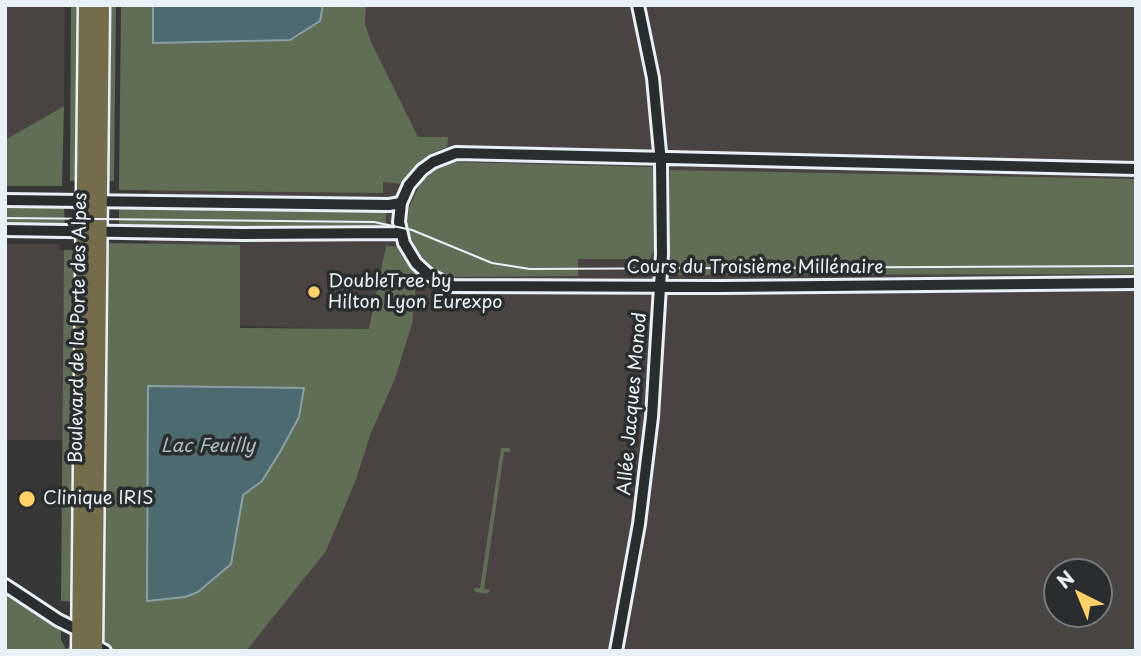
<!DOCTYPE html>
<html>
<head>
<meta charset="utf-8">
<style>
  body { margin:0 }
  #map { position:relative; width:1141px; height:656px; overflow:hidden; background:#383737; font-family:"Playpen Sans",sans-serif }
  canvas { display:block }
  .frame { position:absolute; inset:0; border:7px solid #e8f1f8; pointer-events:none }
  .north { position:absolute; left:1043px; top:558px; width:70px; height:70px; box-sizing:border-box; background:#2a2d2e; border:2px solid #767b7f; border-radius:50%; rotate:317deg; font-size:19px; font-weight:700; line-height:28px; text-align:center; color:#e8f1f8 }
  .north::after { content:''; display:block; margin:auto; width:24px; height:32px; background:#ffd166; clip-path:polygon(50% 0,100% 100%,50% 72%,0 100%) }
</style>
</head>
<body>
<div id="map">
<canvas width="1141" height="656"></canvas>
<div class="frame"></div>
<div class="north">N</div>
</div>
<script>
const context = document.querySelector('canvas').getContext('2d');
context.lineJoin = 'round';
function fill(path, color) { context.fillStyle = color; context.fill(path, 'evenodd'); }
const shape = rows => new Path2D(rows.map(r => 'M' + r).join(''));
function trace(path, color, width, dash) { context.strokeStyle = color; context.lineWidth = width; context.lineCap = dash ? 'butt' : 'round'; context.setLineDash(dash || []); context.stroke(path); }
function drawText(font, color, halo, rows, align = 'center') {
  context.font = font + ' "Playpen Sans",sans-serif'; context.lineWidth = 7; context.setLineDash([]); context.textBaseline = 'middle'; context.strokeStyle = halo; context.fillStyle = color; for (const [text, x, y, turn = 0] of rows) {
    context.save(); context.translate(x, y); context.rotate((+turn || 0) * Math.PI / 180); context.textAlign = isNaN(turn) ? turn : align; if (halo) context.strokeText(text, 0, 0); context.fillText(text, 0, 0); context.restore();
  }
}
fill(shape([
  [5,5,65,5,64,106,5,140],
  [366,5,1136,5,1136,651,246,651,347,499,371,433,395,379,410,331,149,323,151,110,404,110,371,42,365,24],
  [1057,572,1099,572,1099,614,1057,614],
  [5,244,59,244,59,250,64,250,63,440,5,440]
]), '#494342');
fill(shape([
  [71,5,79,5,77,105,81,109,80,181,70,181],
  [106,5,116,5,114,181,105,181],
  [121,5,366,5,365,24,371,42,418,137,448,137,447,147,432,153,417,164,402,184,383,182,383,193,119,190],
  [64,106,62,186,5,186,5,140],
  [452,162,653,167,655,249,650,259,578,259,578,276,448,277,434,269,420,255,409,233,407,223,409,208,421,182,441,166],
  [670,170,1136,179,1136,274,670,275],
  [5,204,64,204,65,227,5,226],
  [119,205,386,208,386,230,119,227],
  [103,243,240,245,240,328,369,329,386,246,398,247,417,273,412,324,395,379,371,433,355,482,326,551,246,651,115,651,101,640],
  [64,250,79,250,76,602,61,601],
  [501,448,509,448,511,452,504,452,484,589,491,590,486,594,476,592,473,588,480,588],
  [5,594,61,631,61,640,66,649,69,647,75,651,5,651]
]), '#616e56');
const water = shape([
  [153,5,323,5,320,21,290,40,153,43,153,5],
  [148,386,304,388,299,417,280,452,262,481,243,495,231,564,198,592,185,597,147,601,148,386]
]);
fill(water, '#4c6a6f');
trace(water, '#8aa0a6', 2);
const street = shape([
  [1136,169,456,153,433,162,422,170,409,185,401,203,399,222,404,243,416,263,429,275,453,286,722,287,1136,283],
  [5,200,389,205,401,203],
  [5,230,242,234,400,233],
  [5,585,58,620,80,631,94,645,105,651],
  [616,651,639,524,652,417,662,254,661,163,653,78,638,5]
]);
const primary = shape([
  [80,651,87,5],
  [94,651,101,5]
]);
trace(street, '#e8f1f8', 16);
trace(primary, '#e8f1f8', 21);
trace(street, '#2a2d2e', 10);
trace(primary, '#746c4b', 16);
trace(shape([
  [5,218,374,222,412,230,492,263,530,269,1136,266]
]), '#e8f1f8', 2);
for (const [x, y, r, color] of [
  [314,292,7,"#ffd166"],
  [27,499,9,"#ffd166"]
]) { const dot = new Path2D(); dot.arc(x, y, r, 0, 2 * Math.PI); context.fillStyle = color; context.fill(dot); trace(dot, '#2a2d2e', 2.5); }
drawText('18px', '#e8f1f8', '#2a2d2e', [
  ["Cours du Troisième Millénaire",755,268],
  ["Boulevard de la Porte des Alpes",79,328,-89],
  ["Allée Jacques Monod",633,404,-85]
]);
drawText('18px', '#e8f1f8', '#2a2d2e', [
  ["DoubleTree by",328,282],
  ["Hilton Lyon Eurexpo",328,303],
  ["Clinique IRIS",43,499]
], 'left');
drawText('italic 19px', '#aabbc1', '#2a2d2e', [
  ["Lac Feuilly",208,447]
]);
</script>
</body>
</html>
